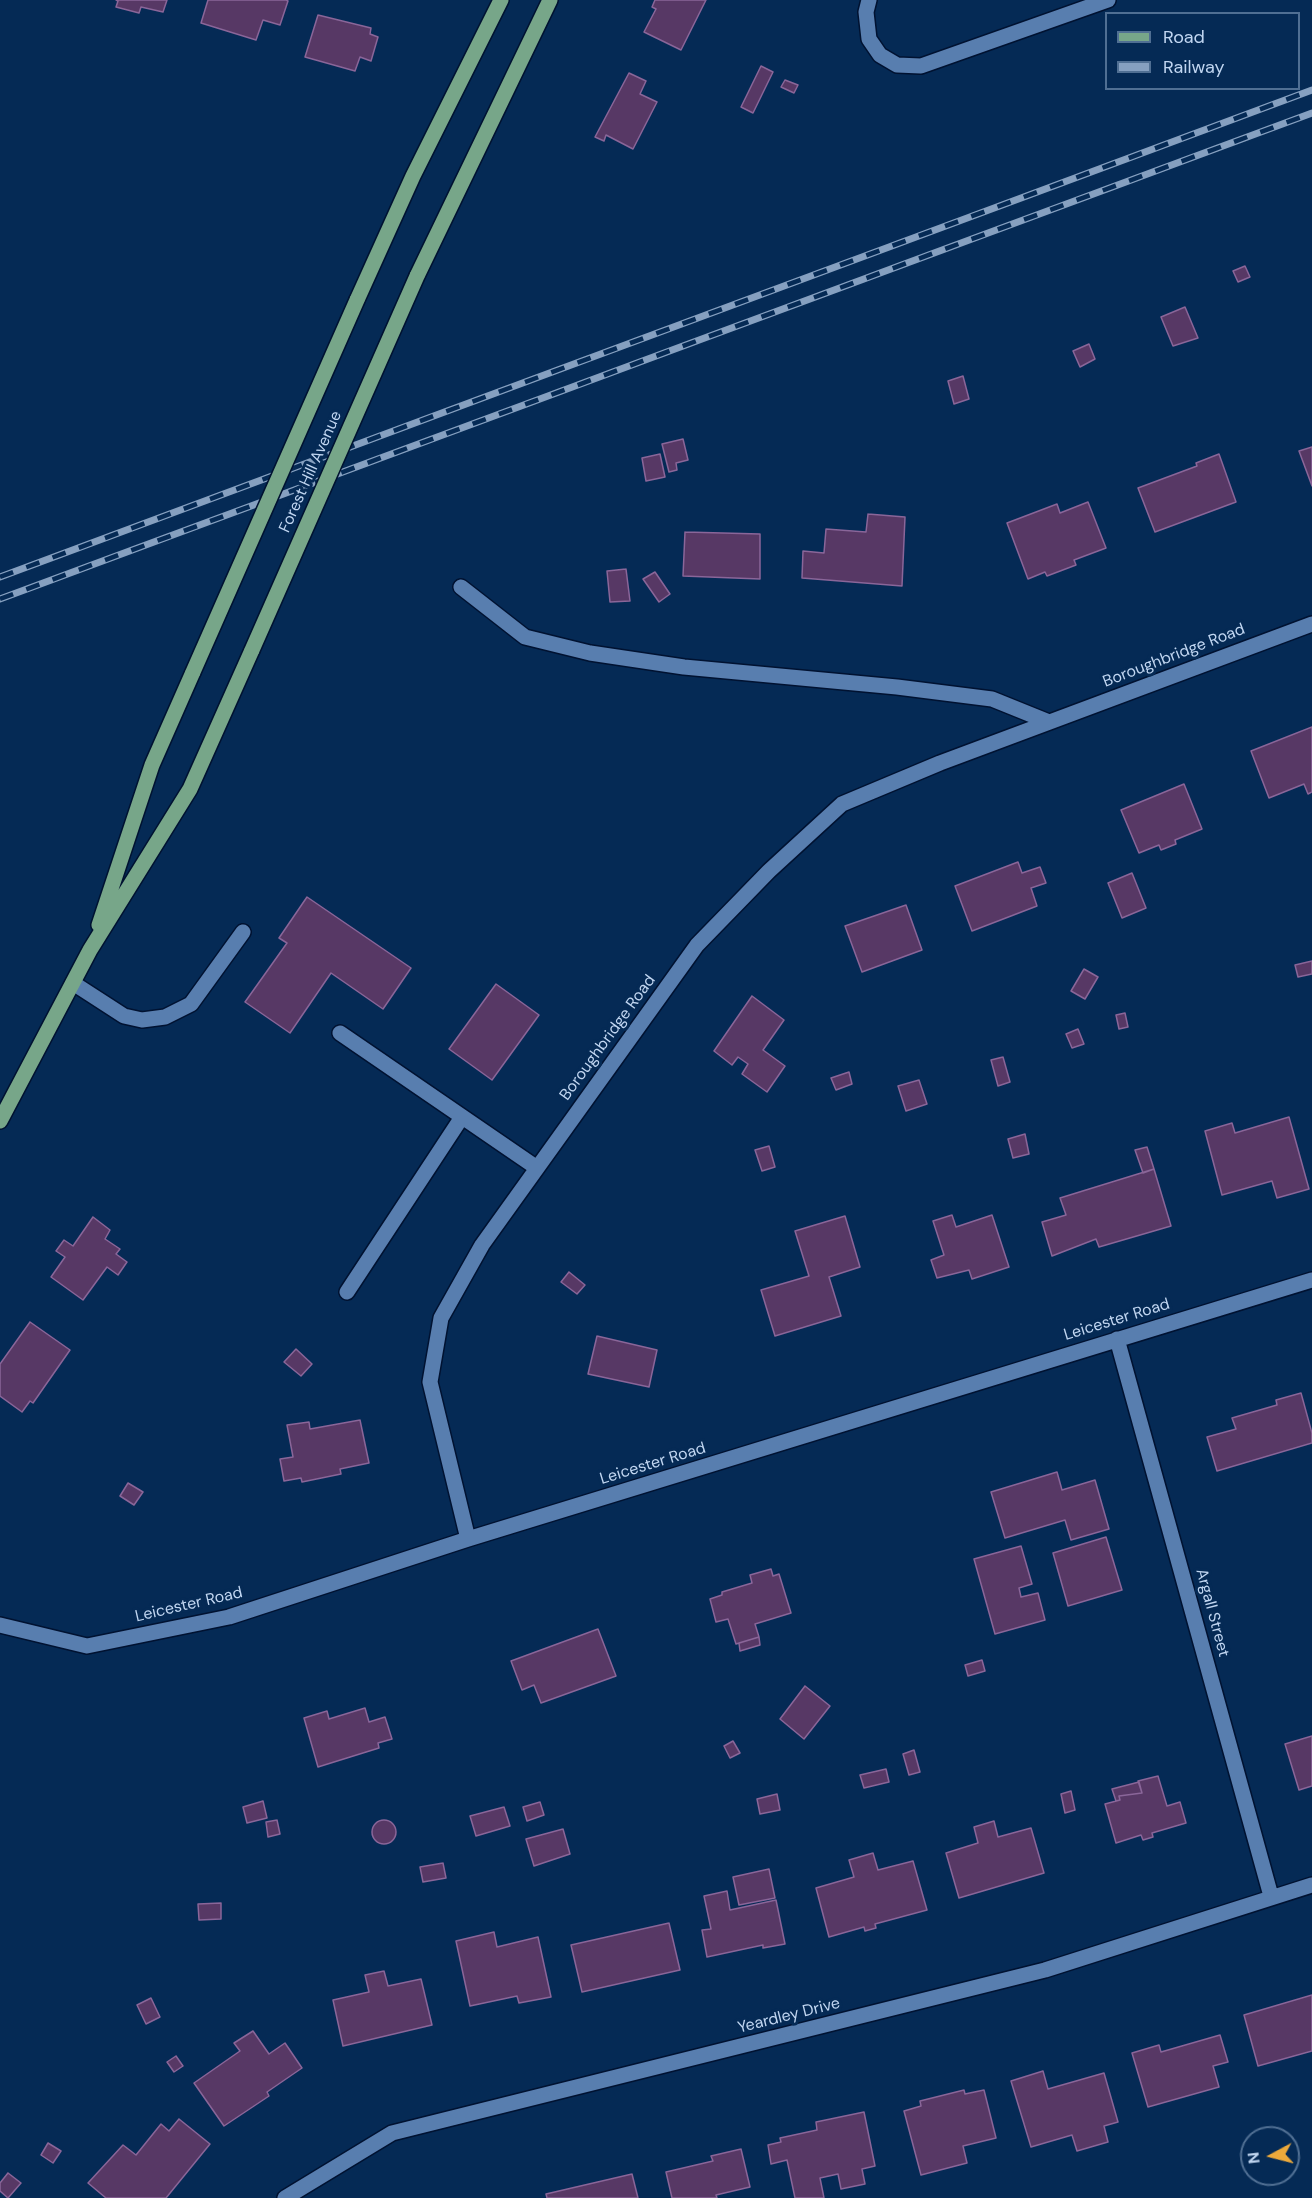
<!DOCTYPE html>
<html>
<head>
<meta charset="utf-8">
<style>
  body { margin:0 }
  #map { position:relative; width:1312px; height:2198px; overflow:hidden; background:#052a55; font-family:"DM Sans",sans-serif }
  canvas { display:block }
  .legend { position:absolute; left:1105px; top:12px; width:195px; height:78px; box-sizing:border-box; background:#052a55; border:2px solid #506f93; margin:0; padding:8px 10px; list-style:none; font-size:18px; color:#c1d6f1 }
  .legend li { display:flex; align-items:center; gap:12px; height:30px }
  .legend b { width:30px; border:2px solid #506f93 }
  .north { position:absolute; left:1240px; top:2126px; width:60px; height:60px; box-sizing:border-box; background:#052a55; border:2px solid #506f93; border-radius:50%; rotate:263deg; font-size:16px; font-weight:700; line-height:24px; text-align:center; color:#c1d6f1 }
  .north::after { content:''; display:block; margin:auto; width:21px; height:27px; background:#eca93b; clip-path:polygon(50% 0,100% 100%,50% 72%,0 100%) }
</style>
</head>
<body>
<div id="map">
<canvas width="1312" height="2198"></canvas>
<ul class="legend">
<li><b style="height:8px;background:#77a689"></b>Road</li>
<li><b style="height:8px;background:#86a0c0"></b>Railway</li>
</ul>
<div class="north">N</div>
</div>
<script>
const context = document.querySelector('canvas').getContext('2d');
context.lineJoin = 'round';
function fill(path, color) { context.fillStyle = color; context.fill(path, 'evenodd'); }
const shape = rows => new Path2D(rows.map(r => 'M' + r).join(''));
function trace(path, color, width, dash) { context.strokeStyle = color; context.lineWidth = width; context.lineCap = dash ? 'butt' : 'round'; context.setLineDash(dash || []); context.stroke(path); }
function drawText(font, color, halo, rows, align = 'center') {
  context.font = font + ' "DM Sans",sans-serif'; context.lineWidth = 6; context.setLineDash([]); context.textBaseline = 'middle'; context.strokeStyle = halo; context.fillStyle = color; for (const [text, x, y, turn = 0] of rows) {
    context.save(); context.translate(x, y); context.rotate((+turn || 0) * Math.PI / 180); context.textAlign = isNaN(turn) ? turn : align; if (halo) context.strokeText(text, 0, 0); context.fillText(text, 0, 0); context.restore();
  }
}
const building = shape([
  [116,0,167,0,163,12,141,7,139,13,116,7,118,1,116,0],
  [208,0,286,0,288,1,280,25,263,20,256,40,201,23,208,0],
  [655,0,706,0,681,50,644,32,656,9,652,7,655,0],
  [318,15,371,28,370,34,378,37,371,61,360,57,355,71,305,57,318,15],
  [761,66,773,72,753,113,741,107,761,66],
  [629,73,646,81,640,94,657,102,633,149,606,135,604,141,595,137,629,73],
  [785,80,798,85,794,93,781,87,785,80],
  [1245,266,1250,277,1238,282,1233,271,1245,266],
  [1185,307,1198,338,1173,346,1161,317,1185,307],
  [1089,344,1095,359,1080,367,1073,351,1089,344],
  [963,376,969,399,954,404,948,381,963,376],
  [683,439,688,460,676,463,677,470,669,472,662,444,683,439],
  [1312,447,1312,486,1299,451,1312,447],
  [660,454,665,477,646,481,642,458,660,454],
  [1219,454,1236,502,1155,532,1138,488,1197,466,1196,463,1219,454],
  [1088,502,1106,548,1074,560,1076,565,1047,576,1045,572,1028,579,1007,523,1057,504,1060,513,1088,502],
  [868,514,905,517,902,586,802,578,803,551,824,553,826,529,866,532,868,514],
  [685,532,760,534,760,579,683,576,685,532],
  [626,569,630,601,610,602,607,571,626,569],
  [655,572,670,594,659,602,643,579,655,572],
  [1312,727,1312,792,1308,794,1304,784,1269,798,1251,751,1312,727],
  [1184,784,1202,829,1175,840,1176,844,1161,850,1159,845,1139,853,1121,810,1184,784],
  [1018,862,1022,873,1040,867,1046,883,1031,888,1037,906,972,931,955,886,1018,862],
  [1132,873,1146,908,1122,918,1108,883,1132,873],
  [307,897,411,968,383,1009,331,973,290,1033,245,1002,287,943,279,938,307,897],
  [906,905,922,950,862,972,845,926,906,905],
  [1312,961,1312,974,1298,977,1295,965,1312,961],
  [1084,969,1098,977,1085,999,1071,991,1084,969],
  [496,984,539,1015,492,1080,449,1049,496,984],
  [752,996,784,1020,763,1050,785,1066,767,1092,742,1074,748,1064,738,1057,732,1065,714,1051,752,996],
  [1125,1013,1128,1027,1119,1029,1116,1015,1125,1013],
  [1078,1029,1084,1044,1072,1048,1066,1034,1078,1029],
  [1003,1057,1010,1082,998,1086,991,1060,1003,1057],
  [849,1072,852,1084,836,1090,831,1078,849,1072],
  [919,1080,927,1104,906,1111,898,1086,919,1080],
  [1289,1117,1309,1189,1277,1198,1272,1181,1222,1195,1205,1131,1232,1123,1235,1133,1289,1117],
  [1025,1134,1029,1154,1013,1158,1008,1139,1025,1134],
  [769,1146,775,1167,762,1171,755,1150,769,1146],
  [1147,1147,1154,1169,1143,1173,1135,1150,1147,1147],
  [1154,1169,1171,1226,1099,1247,1096,1239,1052,1256,1042,1222,1066,1215,1060,1198,1154,1169],
  [952,1215,956,1227,992,1215,1009,1267,972,1279,969,1270,937,1278,931,1260,944,1255,933,1221,952,1215],
  [845,1216,860,1267,829,1277,841,1316,775,1336,761,1290,809,1276,795,1231,845,1216],
  [93,1217,110,1230,105,1239,120,1249,116,1254,127,1262,118,1275,107,1267,83,1300,51,1277,65,1257,56,1251,64,1240,73,1246,93,1217],
  [569,1272,585,1285,577,1294,561,1282,569,1272],
  [30,1322,70,1350,33,1403,30,1401,22,1412,0,1396,0,1364,30,1322],
  [597,1336,657,1350,649,1387,588,1374,597,1336],
  [296,1349,312,1364,301,1376,284,1362,296,1349],
  [1301,1393,1312,1433,1312,1443,1217,1471,1207,1437,1236,1429,1232,1418,1277,1405,1276,1400,1301,1393],
  [360,1420,369,1463,340,1469,341,1474,302,1482,301,1478,284,1481,280,1459,293,1457,287,1425,309,1422,310,1429,360,1420],
  [1057,1472,1062,1490,1095,1480,1109,1529,1071,1540,1065,1520,1005,1538,991,1492,1057,1472],
  [128,1483,143,1492,134,1505,120,1496,128,1483],
  [1106,1537,1122,1590,1068,1606,1053,1553,1106,1537],
  [1021,1546,1032,1584,1019,1588,1021,1597,1038,1593,1045,1620,995,1634,974,1559,1021,1546],
  [771,1569,773,1576,779,1574,791,1613,755,1624,759,1637,736,1644,728,1619,716,1622,710,1599,722,1595,722,1592,752,1583,750,1575,771,1569],
  [598,1629,616,1676,541,1703,534,1685,522,1690,511,1661,598,1629],
  [759,1637,760,1645,740,1651,739,1643,759,1637],
  [982,1660,985,1671,968,1676,965,1665,982,1660],
  [805,1686,830,1706,804,1739,780,1719,805,1686],
  [365,1708,369,1722,385,1717,392,1739,378,1743,379,1748,318,1767,304,1718,327,1711,329,1719,365,1708],
  [1312,1736,1312,1786,1299,1790,1285,1744,1312,1736],
  [733,1741,740,1753,730,1758,724,1746,733,1741],
  [914,1750,920,1772,909,1775,903,1754,914,1750],
  [886,1769,889,1782,864,1788,860,1775,886,1769],
  [1158,1776,1167,1806,1180,1802,1186,1823,1152,1833,1153,1837,1143,1840,1141,1835,1116,1843,1105,1804,1120,1800,1119,1796,1142,1793,1138,1781,1158,1776],
  [1139,1782,1142,1793,1119,1796,1120,1800,1116,1801,1112,1789,1139,1782],
  [1071,1791,1075,1810,1065,1813,1061,1794,1071,1791],
  [777,1794,780,1810,760,1814,757,1799,777,1794],
  [263,1801,267,1818,247,1823,243,1807,263,1801],
  [540,1802,544,1815,527,1821,523,1807,540,1802],
  [504,1807,510,1826,476,1836,470,1816,504,1807],
  '372 1832a12 12 0 1 1 24 0a12 12 0 1 1-24 0Z',
  [277,1820,280,1834,268,1837,266,1822,277,1820],
  [994,1821,998,1837,1031,1828,1044,1873,959,1898,946,1853,978,1843,974,1827,994,1821],
  [563,1829,570,1854,534,1866,526,1839,563,1829],
  [873,1853,878,1870,913,1861,927,1910,875,1924,876,1928,865,1931,864,1927,829,1937,816,1888,854,1877,849,1860,873,1853],
  [443,1863,446,1878,423,1882,420,1867,443,1863],
  [769,1869,775,1898,739,1905,733,1877,769,1869],
  [727,1891,730,1910,776,1900,785,1944,763,1948,763,1945,707,1957,702,1930,711,1929,704,1896,727,1891],
  [221,1903,221,1919,199,1920,198,1904,221,1903],
  [669,1923,680,1970,582,1992,571,1945,669,1923],
  [494,1932,497,1947,538,1937,551,1997,519,2003,517,1996,470,2006,456,1941,494,1932],
  [384,1971,388,1986,421,1979,432,2025,343,2046,333,2000,369,1992,365,1975,384,1971],
  [1312,1995,1312,2051,1258,2066,1244,2015,1312,1995],
  [151,1998,160,2017,146,2024,137,2005,151,1998],
  [253,2031,269,2054,285,2043,302,2068,267,2092,269,2096,224,2126,194,2083,240,2051,234,2043,253,2031],
  [1220,2035,1228,2062,1213,2066,1219,2087,1148,2107,1132,2053,1159,2045,1161,2052,1220,2035],
  [176,2056,183,2066,174,2072,167,2062,176,2056],
  [1043,2071,1048,2089,1104,2073,1118,2122,1104,2126,1108,2142,1077,2151,1072,2135,1031,2147,1011,2081,1043,2071],
  [964,2090,965,2094,984,2090,996,2138,963,2146,967,2163,921,2175,904,2111,921,2106,920,2101,964,2090],
  [864,2112,875,2166,862,2169,865,2184,841,2189,838,2174,820,2178,824,2198,795,2198,787,2160,771,2164,768,2145,781,2142,780,2138,817,2130,816,2122,864,2112],
  [179,2119,210,2144,166,2198,106,2198,88,2183,123,2145,136,2155,161,2124,169,2131,179,2119],
  [48,2143,61,2151,53,2163,41,2155,48,2143],
  [741,2149,750,2187,716,2195,717,2198,672,2198,666,2172,713,2161,711,2156,741,2149],
  [8,2173,21,2183,8,2198,0,2191,0,2183,8,2173],
  [632,2174,638,2198,547,2198,546,2194,632,2174]
]);
fill(building, '#573865');
trace(building, '#8a6699', 1.5);
const minor = shape([
  [869,0,866,12,869,39,880,55,897,65,921,66,1108,0],
  [461,587,525,637,590,653,684,667,897,687,992,699,1049,722],
  [73,983,124,1016,142,1020,165,1017,191,1004,243,932],
  [340,1033,537,1168],
  [347,1292,462,1117],
  [1117,1339,1271,1896],
  [468,1539,430,1382,441,1318,482,1245,697,945,769,871,842,804,940,763,1312,624],
  [0,1625,87,1646,229,1617,468,1539,1312,1280],
  [285,2198,392,2133,1045,1970,1312,1885]
]);
const major = shape([
  [417,276,550,0],
  [357,300,413,176,501,0],
  [99,925,152,765,193,672],
  [0,1121,90,950,190,789,252,650]
]);
trace(minor, '#001231', 18);
trace(major, '#001231', 18);
trace(minor, '#587eaf', 15);
trace(major, '#77a689', 15);
const rail = shape([
  [0,577,1312,90],
  [0,599,1312,113]
]);
trace(rail, '#86a0c0', 7);
trace(rail, '#052a55', 4.5, [14]);
const majorBridge = shape([
  [252,650,417,276],
  [193,672,357,300]
]);
trace(majorBridge, '#001231', 18, []);
trace(majorBridge, '#77a689', 15);
drawText('16px', '#c1d6f1', '#052a55', [
  ["Forest Hill Avenue",311,472,-66],
  ["Boroughbridge Road",1174,656,-21],
  ["Boroughbridge Road",608,1038,-54],
  ["Leicester Road",1117,1320,-17],
  ["Leicester Road",653,1464,-17],
  ["Leicester Road",189,1605,-13],
  ["Argall Street",1212,1613,75],
  ["Yeardley Drive",789,2016,-14]
]);
</script>
</body>
</html>
